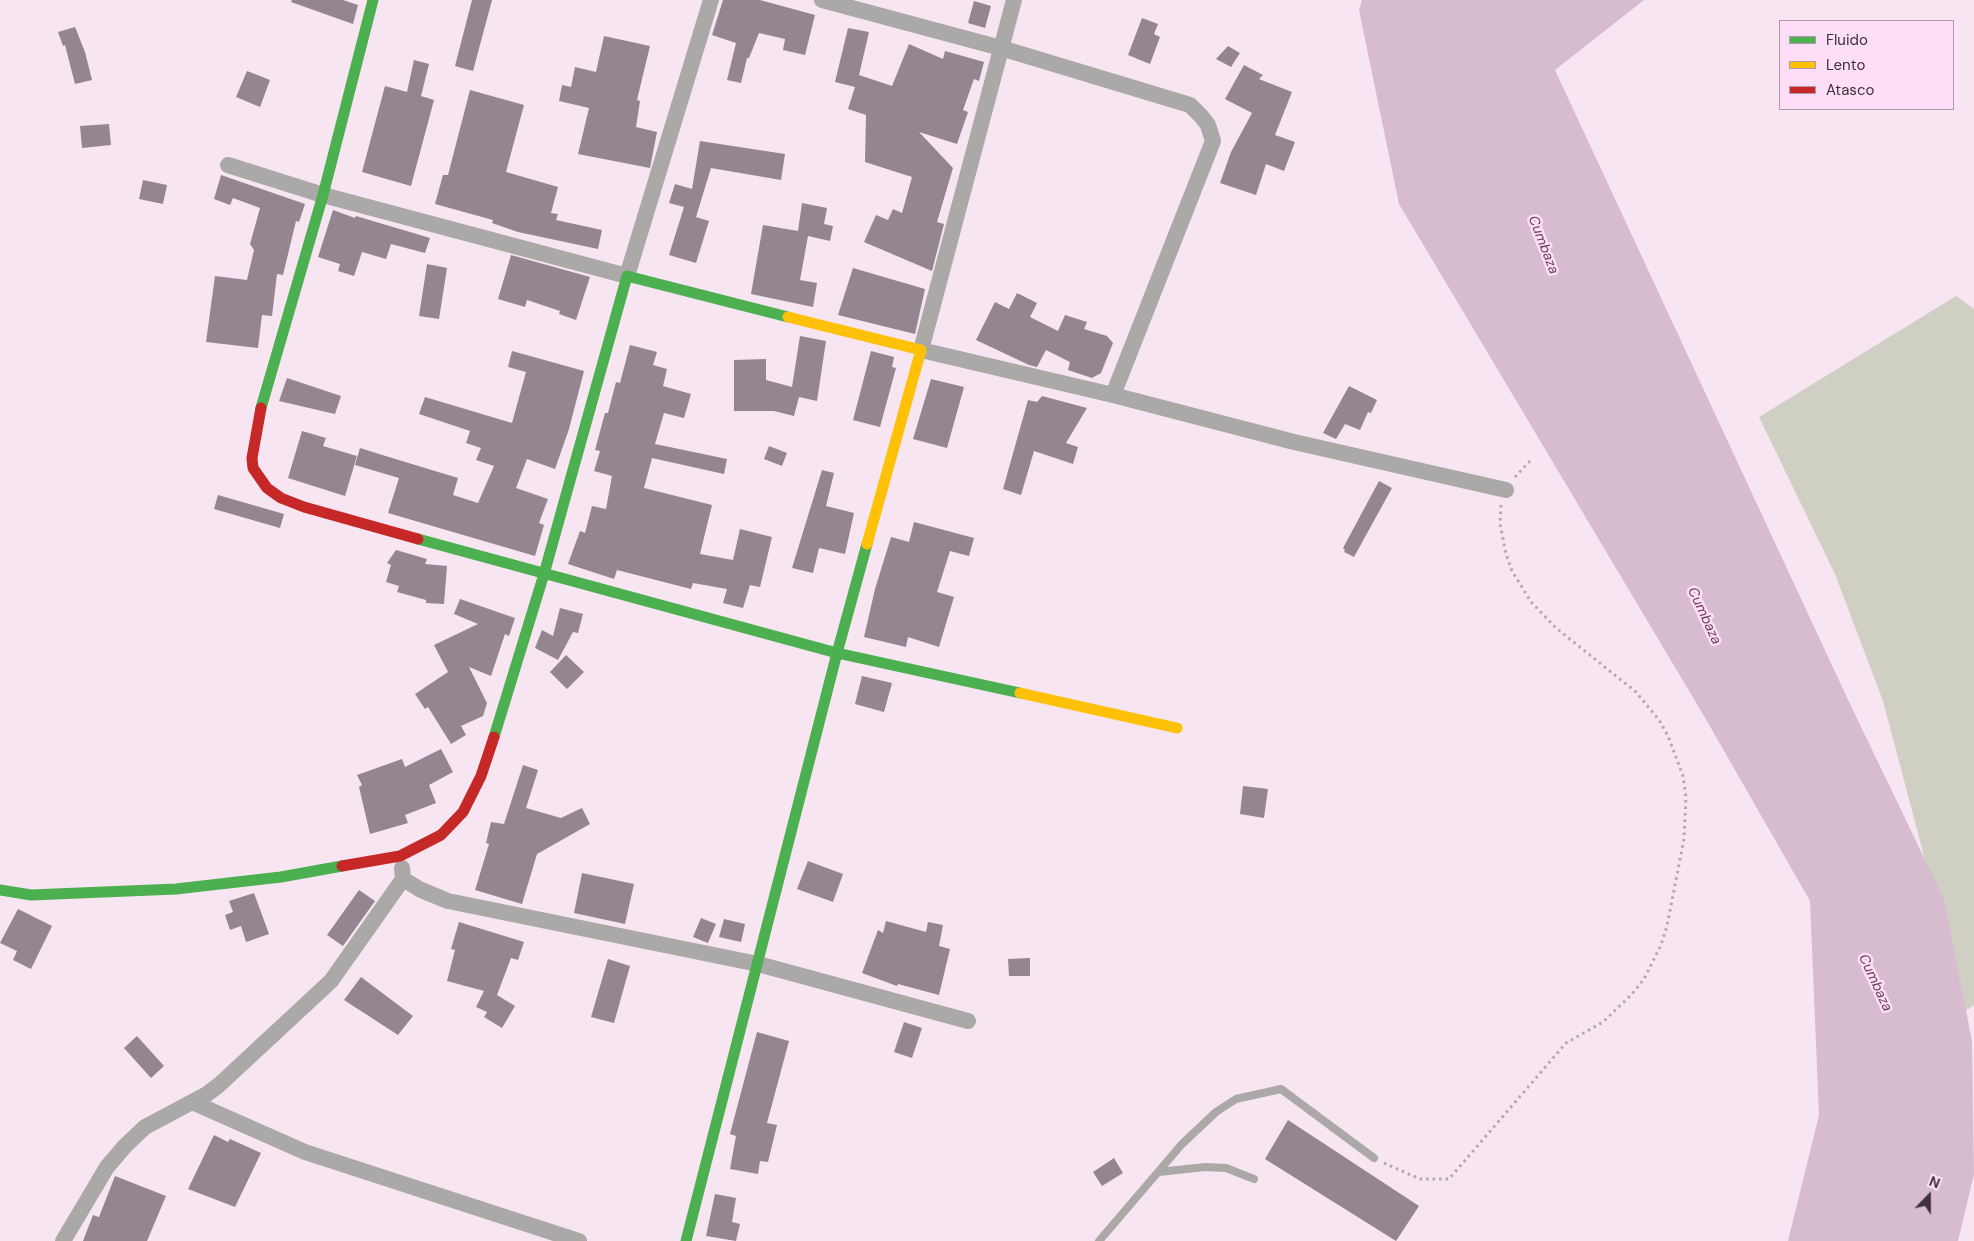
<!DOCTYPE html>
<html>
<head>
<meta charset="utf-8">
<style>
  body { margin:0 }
  #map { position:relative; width:1974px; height:1241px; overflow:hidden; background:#f7e5f2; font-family:"DM Sans",sans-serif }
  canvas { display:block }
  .legend { position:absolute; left:1779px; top:20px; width:175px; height:90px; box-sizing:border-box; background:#fedef6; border:1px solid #b199ab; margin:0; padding:6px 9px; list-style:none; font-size:15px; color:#3d313a }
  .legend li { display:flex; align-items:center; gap:10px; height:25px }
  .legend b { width:25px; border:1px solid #b199ab }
  .north { position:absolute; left:1904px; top:1171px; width:50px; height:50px; -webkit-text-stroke:4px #fedef6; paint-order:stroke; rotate:22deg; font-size:14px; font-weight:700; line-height:20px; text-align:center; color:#3d313a }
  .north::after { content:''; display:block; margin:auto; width:18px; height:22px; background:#3d313a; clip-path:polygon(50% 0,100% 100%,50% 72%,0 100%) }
</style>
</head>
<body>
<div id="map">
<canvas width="1974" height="1241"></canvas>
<ul class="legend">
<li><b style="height:6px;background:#4caf50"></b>Fluido</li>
<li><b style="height:6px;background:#ffc107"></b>Lento</li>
<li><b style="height:6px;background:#c62828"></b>Atasco</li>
</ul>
<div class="north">N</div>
</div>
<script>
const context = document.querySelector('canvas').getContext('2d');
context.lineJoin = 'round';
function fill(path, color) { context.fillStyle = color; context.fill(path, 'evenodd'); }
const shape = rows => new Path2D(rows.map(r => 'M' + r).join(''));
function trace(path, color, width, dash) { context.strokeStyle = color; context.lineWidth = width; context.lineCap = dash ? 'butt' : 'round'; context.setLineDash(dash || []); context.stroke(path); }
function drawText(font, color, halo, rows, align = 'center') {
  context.font = font + ' "DM Sans",sans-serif'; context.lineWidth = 5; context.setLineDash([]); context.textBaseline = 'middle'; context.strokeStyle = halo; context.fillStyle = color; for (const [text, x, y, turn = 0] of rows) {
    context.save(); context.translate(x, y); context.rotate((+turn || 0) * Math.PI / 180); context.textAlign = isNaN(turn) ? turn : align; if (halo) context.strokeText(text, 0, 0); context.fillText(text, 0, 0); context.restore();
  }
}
fill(shape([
  [1956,296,1974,309,1974,1005,1965,1011,1883,701,1835,574,1759,417]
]), '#cfcfc3');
fill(shape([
  [1362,0,1644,0,1555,70,1850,704,1944,899,1972,1041,1974,1174,1958,1241,1788,1241,1819,1115,1810,901,1704,716,1399,204,1359,10]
]), '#d7bcd0');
fill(shape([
  [292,0,343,0,358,5,353,24,291,2],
  [472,0,492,0,473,71,455,66],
  [723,0,760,0,815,15,805,55,783,50,785,39,759,33,749,58,747,58,741,83,727,80,736,43,712,35],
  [974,1,991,6,985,28,968,23],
  [1142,18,1158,24,1154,34,1160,37,1150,64,1128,55],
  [75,27,85,52,92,80,75,84,65,45,63,46,58,32],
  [848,28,869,32,859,75,892,86,909,44,943,59,945,51,984,62,979,81,974,79,963,110,968,112,957,144,919,132,953,168,937,222,944,224,932,271,864,242,876,215,888,220,893,209,902,213,912,177,865,162,866,115,848,109,855,87,835,82],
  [604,36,650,46,637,100,640,101,636,127,657,132,650,168,578,154,589,108,559,101,562,85,571,87,575,67,596,72],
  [1228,46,1240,53,1231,67,1216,59],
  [414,60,429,64,421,96,434,100,411,186,362,172,385,86,407,92],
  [1244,65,1263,75,1259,79,1292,92,1275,135,1295,142,1284,171,1266,164,1256,195,1220,183,1231,152,1252,113,1225,99],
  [247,71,270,80,260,107,236,97],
  [470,90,524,105,506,172,558,187,551,213,558,214,556,220,602,230,598,249,518,232,492,223,493,220,435,204,443,175,448,175],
  [109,124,111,145,82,148,80,126],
  [700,141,785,154,781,180,711,168,696,217,709,221,696,263,669,255,684,207,669,203,675,184,692,189],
  [221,175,305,204,299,222,296,221,283,275,277,274,272,316,262,315,258,348,206,342,215,276,247,280,254,250,250,244,260,208,233,198,230,205,214,199],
  [143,180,167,185,163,204,139,199],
  [802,203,827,208,824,224,833,226,830,241,808,236,800,280,817,283,813,307,751,294,763,225,798,231],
  [333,210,355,218,356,216,430,238,425,253,391,244,386,259,362,252,354,276,338,271,340,264,318,257],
  [511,255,590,277,576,320,559,314,560,311,527,300,525,307,498,299],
  [427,264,447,268,439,319,419,316],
  [853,268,925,289,915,334,838,315],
  [1017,293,1037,303,1030,317,1058,331,1065,315,1087,322,1084,329,1107,336,1113,343,1101,373,1092,378,1068,370,1070,362,1046,350,1037,367,1029,365,976,340,995,302,1009,309],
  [800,336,826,341,817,401,799,397,794,416,774,411,734,411,734,360,766,359,766,380,792,387],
  [630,345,657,352,653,365,667,369,663,386,691,394,684,418,664,413,655,444,727,459,724,474,652,458,644,488,712,505,700,554,733,560,740,529,772,537,760,587,750,585,743,608,723,603,727,589,693,583,691,589,617,570,614,579,568,564,580,531,585,533,592,506,606,509,612,476,594,471,600,451,595,450,605,413,608,413,616,382,620,383],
  [512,351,584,371,569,429,555,469,527,459,516,488,548,499,539,523,544,525,535,556,388,513,399,478,355,465,360,448,379,454,458,478,453,495,478,503,494,466,476,460,481,448,466,443,470,431,419,414,425,397,512,423,526,372,508,367],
  [871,351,894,357,892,367,896,368,880,427,853,420],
  [287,378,341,396,335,414,279,401],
  [931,379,964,387,947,448,913,439],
  [1349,386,1377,400,1371,413,1368,412,1360,430,1345,424,1336,439,1323,433],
  [1042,396,1087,408,1066,443,1078,447,1073,464,1034,451,1021,495,1003,489,1028,400,1037,402],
  [302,431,326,438,323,446,357,456,345,496,288,478],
  [769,446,787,453,782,466,764,459],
  [822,470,834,473,826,506,854,513,845,554,819,548,813,573,792,568],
  [1379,481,1392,488,1354,557,1344,552,1345,550,1343,548],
  [218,495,284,514,280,528,214,509],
  [914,522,974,538,969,556,950,551,937,592,954,597,939,647,908,637,906,647,864,637,875,589,891,537,909,542],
  [396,550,427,559,425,564,447,566,444,604,426,603,426,600,397,592,399,586,386,582,391,565,387,563],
  [460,599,515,618,509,636,505,634,491,676,469,667,487,703,483,716,461,726,466,735,451,744,428,707,425,709,415,694,448,672,434,645,478,624,454,614],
  [560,608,583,614,578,633,573,632,558,660,535,648,542,630,553,636],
  [566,655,584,672,567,689,550,672],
  [862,676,892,683,884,712,855,704],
  [441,749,453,772,429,785,436,803,405,815,408,823,370,834,359,787,362,785,357,775,402,759,405,767],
  [523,765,538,770,526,808,561,818,582,808,590,824,537,854,522,904,475,890,489,844,486,843,491,822,504,824],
  [1243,786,1268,789,1264,818,1240,814],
  [808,861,843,874,833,902,797,889],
  [582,873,634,884,625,924,574,913],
  [359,890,375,901,343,946,327,935],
  [254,893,269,934,246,942,241,926,230,930,225,915,233,912,229,901],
  [18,909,52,926,31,969,13,960,17,951,0,943],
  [701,918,716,924,708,943,693,937],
  [724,919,745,924,741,942,719,937],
  [886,921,926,932,928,922,943,925,939,946,950,949,939,995,898,984,897,986,862,973,878,930,883,933],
  [459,922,524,942,518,960,511,958,497,995,515,1006,502,1028,484,1017,487,1012,476,1007,484,991,447,981,455,950,451,949],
  [1030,958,1030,976,1009,976,1008,959],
  [608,959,630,966,614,1023,591,1017],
  [361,977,413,1016,398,1035,344,1000],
  [904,1022,922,1028,912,1058,894,1052],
  [757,1032,789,1041,767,1123,777,1125,768,1162,760,1161,758,1174,730,1169,736,1136,730,1134],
  [137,1036,164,1066,151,1078,124,1048],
  [1288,1120,1419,1206,1396,1241,1265,1159],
  [214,1135,228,1142,230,1139,261,1153,235,1207,188,1189],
  [1114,1158,1123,1173,1102,1186,1093,1172],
  [115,1176,166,1196,147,1241,83,1241,93,1215,99,1217],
  [715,1194,736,1198,732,1222,740,1224,736,1241,706,1236]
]), '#938690');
trace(shape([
  [1515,477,1530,461],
  [1384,1163,1420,1179,1449,1179,1566,1043,1603,1022,1632,994,1644,979,1661,945,1667,926,1684,839,1686,797,1683,776,1668,736,1659,720,1636,692,1556,628,1531,602,1512,571,1506,554,1500,524,1501,504]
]), '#b0a9ac', 3, [2.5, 4]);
trace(shape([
  [1159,1172,1205,1167,1226,1168,1254,1179],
  [1099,1241,1182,1144,1216,1112,1236,1099,1281,1089,1374,1158]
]), '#aba8a8', 8);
trace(shape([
  [822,0,1001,48,1190,105,1201,116,1208,125,1213,141,1113,395],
  [1014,0,921,350,1113,395,1294,442,1506,490],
  [228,165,323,195,627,276,711,0],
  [403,879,421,890,448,901,758,964,968,1021],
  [192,1102,305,1152,579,1241],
  [63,1241,107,1167,125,1146,145,1127,207,1094,219,1085,331,981,403,879,402,868]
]), '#aba8a8', 16);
trace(shape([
  [261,408,323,195,373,0],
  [418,539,837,653,1020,693],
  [494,737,544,574,627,276,788,317],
  [0,890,31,895,176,889,281,877,342,866],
  [686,1241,837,653,867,544]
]), '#4caf50', 11);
trace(shape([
  [788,317,921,350,867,544],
  [1020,693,1177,728]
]), '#ffc107', 11);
trace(shape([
  [261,408,252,458,253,468,267,488,281,498,304,507,418,539],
  [342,866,400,856,441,835,463,812,481,776,494,737]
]), '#c62828', 11);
drawText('italic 14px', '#6a3f61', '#fedef6', [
  ["Cumbaza",1543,245,69],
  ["Cumbaza",1704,616,65],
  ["Cumbaza",1875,983,65]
]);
</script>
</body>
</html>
